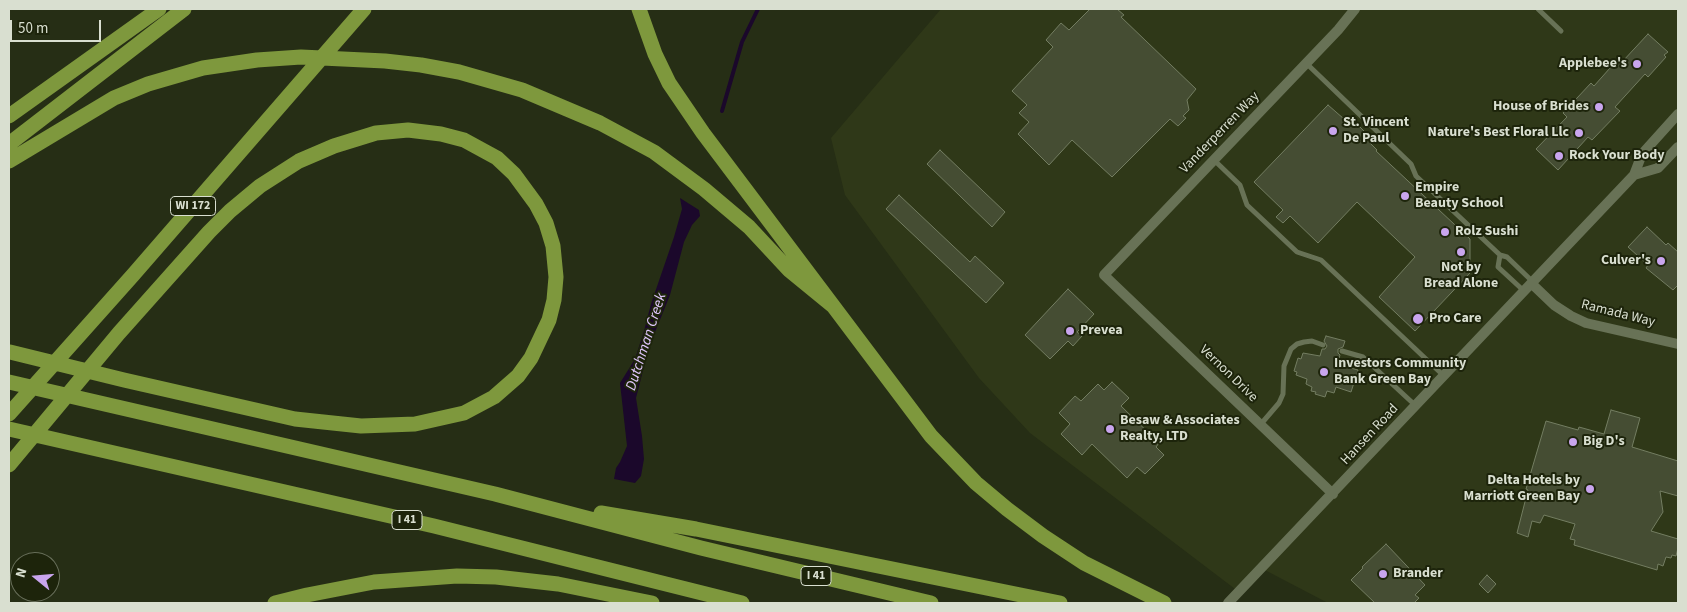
<!DOCTYPE html>
<html>
<head>
<meta charset="utf-8">
<style>
  body { margin:0 }
  #map { position:relative; width:1687px; height:612px; overflow:hidden; background:#262e15; font-family:"Source Sans 3",sans-serif }
  canvas { display:block }
  .frame { position:absolute; inset:0; border:10px solid #d9dfd0; pointer-events:none }
  .north { position:absolute; left:10px; top:552px; width:50px; height:50px; box-sizing:border-box; background:#1d240b; border:1px solid #686f5a; border-radius:50%; rotate:287deg; font-size:14px; font-weight:700; line-height:20px; text-align:center; color:#d9dfd0 }
  .north::after { content:''; display:block; margin:auto; width:18px; height:22px; background:#c9a5ee; clip-path:polygon(50% 0,100% 100%,50% 72%,0 100%) }
  .scale { position:absolute; left:10px; top:20px; width:91px; height:22px; box-sizing:border-box; border:2px solid #d9dfd0; border-top:0; padding-left:6px; font-size:15px; line-height:18px; white-space:nowrap; color:#d9dfd0; -webkit-text-stroke:4px #1d240b; paint-order:stroke }
</style>
</head>
<body>
<div id="map">
<canvas width="1687" height="612"></canvas>
<div class="frame"></div>
<div class="north">N</div>
<div class="scale">50 m</div>
</div>
<script>
const context = document.querySelector('canvas').getContext('2d');
context.lineJoin = 'round';
function fill(path, color) { context.fillStyle = color; context.fill(path, 'evenodd'); }
const shape = rows => new Path2D(rows.map(r => 'M' + r).join(''));
function trace(path, color, width, dash) { context.strokeStyle = color; context.lineWidth = width; context.lineCap = dash ? 'butt' : 'round'; context.setLineDash(dash || []); context.stroke(path); }
function drawText(font, color, halo, rows, align = 'center') {
  context.font = font + ' "Source Sans 3",sans-serif'; context.lineWidth = 4; context.setLineDash([]); context.textBaseline = 'middle'; context.strokeStyle = halo; context.fillStyle = color; for (const [text, x, y, turn = 0] of rows) {
    context.save(); context.translate(x, y); context.rotate((+turn || 0) * Math.PI / 180); context.textAlign = isNaN(turn) ? turn : align; if (halo) context.strokeText(text, 0, 0); context.fillText(text, 0, 0); context.restore();
  }
}
fill(shape([
  [941,9,1678,9,1678,603,1328,603,1261,568,1239,592,1030,433,979,378,845,195,831,138]
]), '#2f3818');
fill(shape([
  [680,198,699,210,700,216,692,225,684,242,670,295,649,347,636,398,642,436,644,459,641,476,635,483,614,479,616,468,620,462,627,446,620,383,635,359,644,331,651,304,674,237,682,209]
]), '#1b082b');
trace(shape([
  [722,111,742,42,758,9]
]), '#1b082b', 4);
const building = shape([
  [1090,9,1117,9,1124,15,1121,17,1196,89,1187,100,1189,110,1183,116,1186,118,1178,126,1170,119,1112,177,1072,140,1049,165,1018,134,1029,122,1019,113,1027,105,1012,91,1053,47,1046,40,1061,23,1069,30,1090,9],
  [1648,34,1668,52,1664,55,1666,57,1648,77,1645,74,1615,107,1620,111,1592,140,1588,137,1558,170,1536,149,1567,117,1563,113,1591,83,1594,86,1618,59,1622,62,1648,34],
  [1328,105,1352,126,1356,123,1373,140,1370,143,1377,150,1376,151,1470,239,1470,273,1415,331,1379,297,1415,257,1357,202,1318,243,1290,216,1283,223,1276,217,1283,210,1254,182,1328,105],
  [940,150,1005,212,992,227,927,164,940,150],
  [899,195,970,262,975,256,1004,283,986,303,886,209,899,195],
  [1647,227,1666,245,1668,243,1678,252,1678,285,1673,290,1646,268,1648,265,1628,247,1647,227],
  [1068,289,1094,314,1077,332,1082,336,1073,346,1068,341,1050,359,1025,335,1068,289],
  [1326,336,1345,341,1343,347,1338,349,1338,353,1340,355,1338,362,1344,364,1343,366,1358,370,1351,392,1336,387,1334,393,1327,391,1325,397,1315,394,1316,392,1311,391,1312,387,1306,384,1307,379,1296,375,1297,372,1294,371,1298,358,1301,359,1303,353,1320,356,1322,349,1325,349,1327,346,1324,341,1326,336],
  [1112,382,1129,398,1121,406,1159,443,1156,447,1164,455,1145,474,1137,467,1127,478,1092,444,1082,455,1061,434,1070,424,1059,413,1075,396,1081,401,1098,384,1104,390,1112,382],
  [1611,410,1640,418,1632,447,1678,461,1678,496,1660,491,1663,512,1651,531,1678,539,1678,548,1676,556,1672,555,1671,558,1666,557,1663,566,1658,564,1657,570,1574,545,1575,540,1570,539,1575,524,1544,515,1540,523,1532,521,1528,537,1517,533,1528,490,1526,489,1546,421,1578,430,1579,427,1604,434,1611,410],
  [1386,544,1425,585,1415,595,1419,598,1414,603,1375,603,1351,580,1363,568,1362,567,1386,544],
  [1487,575,1496,584,1488,593,1479,584,1487,575]
]);
fill(building, '#454d33');
trace(building, '#737d61', 1);
trace(shape([
  [1538,9,1561,31],
  [1306,63,1411,164,1416,176,1500,255,1507,257,1533,282],
  [1214,160,1240,185,1247,205,1297,252,1321,260,1444,376],
  [1500,255,1498,267,1524,291],
  [1342,351,1363,357,1416,406],
  [1261,424,1279,403,1283,394,1284,366,1291,349,1297,344,1304,342,1312,341,1323,345]
]), '#687256', 5);
trace(shape([
  [1634,175,1658,168,1678,147],
  [1532,284,1554,305,1571,316,1586,323,1678,344],
  [1333,494,1104,275,1338,30,1355,9],
  [1228,603,1634,175,1642,154,1678,114]
]), '#687256', 10);
trace(shape([
  [639,9,655,54,669,83,703,133,931,436,976,483,1007,509,1043,536,1084,563,1164,603],
  [9,116,159,9],
  [9,144,184,9],
  [9,161,114,98,148,84,203,68,257,60,301,57,385,61,421,65,459,72,522,90,600,123,654,152,704,189,749,227,789,270,833,306],
  [9,352,10,352,124,380,295,419,361,426,415,424,464,413,494,397,518,376,531,358,549,320,554,300,556,277,553,246,546,223,536,204,514,174,497,158,464,140,441,134,408,130,376,133,334,146,299,161,260,186,230,211,209,232,119,333,9,465],
  [9,382,495,494,701,548,931,603],
  [9,414,133,275,364,9],
  [9,429,434,526,742,603],
  [601,513,696,529,1060,603],
  [275,603,307,595,374,582,457,576,496,577,558,584,652,603]
]), '#7e983d', 15);
for (const [x, y, r, color] of [
  [1637,64,5,"#c9a5ee"],
  [1599,107,5,"#c9a5ee"],
  [1333,131,5,"#c9a5ee"],
  [1579,133,5,"#c9a5ee"],
  [1559,156,5,"#c9a5ee"],
  [1405,196,5,"#c9a5ee"],
  [1445,232,5,"#c9a5ee"],
  [1461,252,5,"#c9a5ee"],
  [1661,261,5,"#c9a5ee"],
  [1418,319,6,"#c9a5ee"],
  [1070,331,5,"#c9a5ee"],
  [1324,372,5,"#c9a5ee"],
  [1110,429,5,"#c9a5ee"],
  [1573,442,5,"#c9a5ee"],
  [1590,489,5,"#c9a5ee"],
  [1383,574,5,"#c9a5ee"]
]) { const dot = new Path2D(); dot.arc(x, y, r, 0, 2 * Math.PI); context.fillStyle = color; context.fill(dot); trace(dot, '#1d240b', 2); }
for (const [x, y, w] of [
  [193,206,45],
  [407,520,30],
  [816,576,30]
]) { const box = new Path2D(); box.roundRect(x - w / 2, y - 9.5, w, 19, 4); context.fillStyle = '#1d240b'; context.fill(box); trace(box, '#d9dfd0', 1); }
drawText('bold 12px', '#d9dfd0', null, [
  ["WI 172",193,206],
  ["I 41",407,520],
  ["I 41",816,576]
]);
drawText('bold 14px', '#d9dfd0', '#1d240b', [
  ["Applebee's",1627,64,"right"],
  ["House of Brides",1589,107,"right"],
  ["St. Vincent",1343,123],
  ["De Paul",1343,139],
  ["Nature's Best Floral Llc",1569,133,"right"],
  ["Rock Your Body",1569,156],
  ["Empire",1415,188],
  ["Beauty School",1415,204],
  ["Rolz Sushi",1455,232],
  ["Culver's",1651,261,"right"],
  ["Not by",1461,268,"center"],
  ["Bread Alone",1461,284,"center"],
  ["Pro Care",1429,319],
  ["Prevea",1080,331],
  ["Investors Community",1334,364],
  ["Bank Green Bay",1334,380],
  ["Besaw & Associates",1120,421],
  ["Realty, LTD",1120,437],
  ["Big D's",1583,442],
  ["Delta Hotels by",1580,481,"right"],
  ["Marriott Green Bay",1580,497,"right"],
  ["Brander",1393,574]
], 'left');
drawText('14px', '#d9dfd0', '#1d240b', [
  ["Vanderperren Way",1220,133,-46],
  ["Ramada Way",1618,314,14],
  ["Vernon Drive",1228,374,44],
  ["Hansen Road",1370,435,-47]
]);
drawText('italic 15px', '#e2c8ff', '#1d240b', [
  ["Dutchman Creek",647,342,-72]
]);
</script>
</body>
</html>
